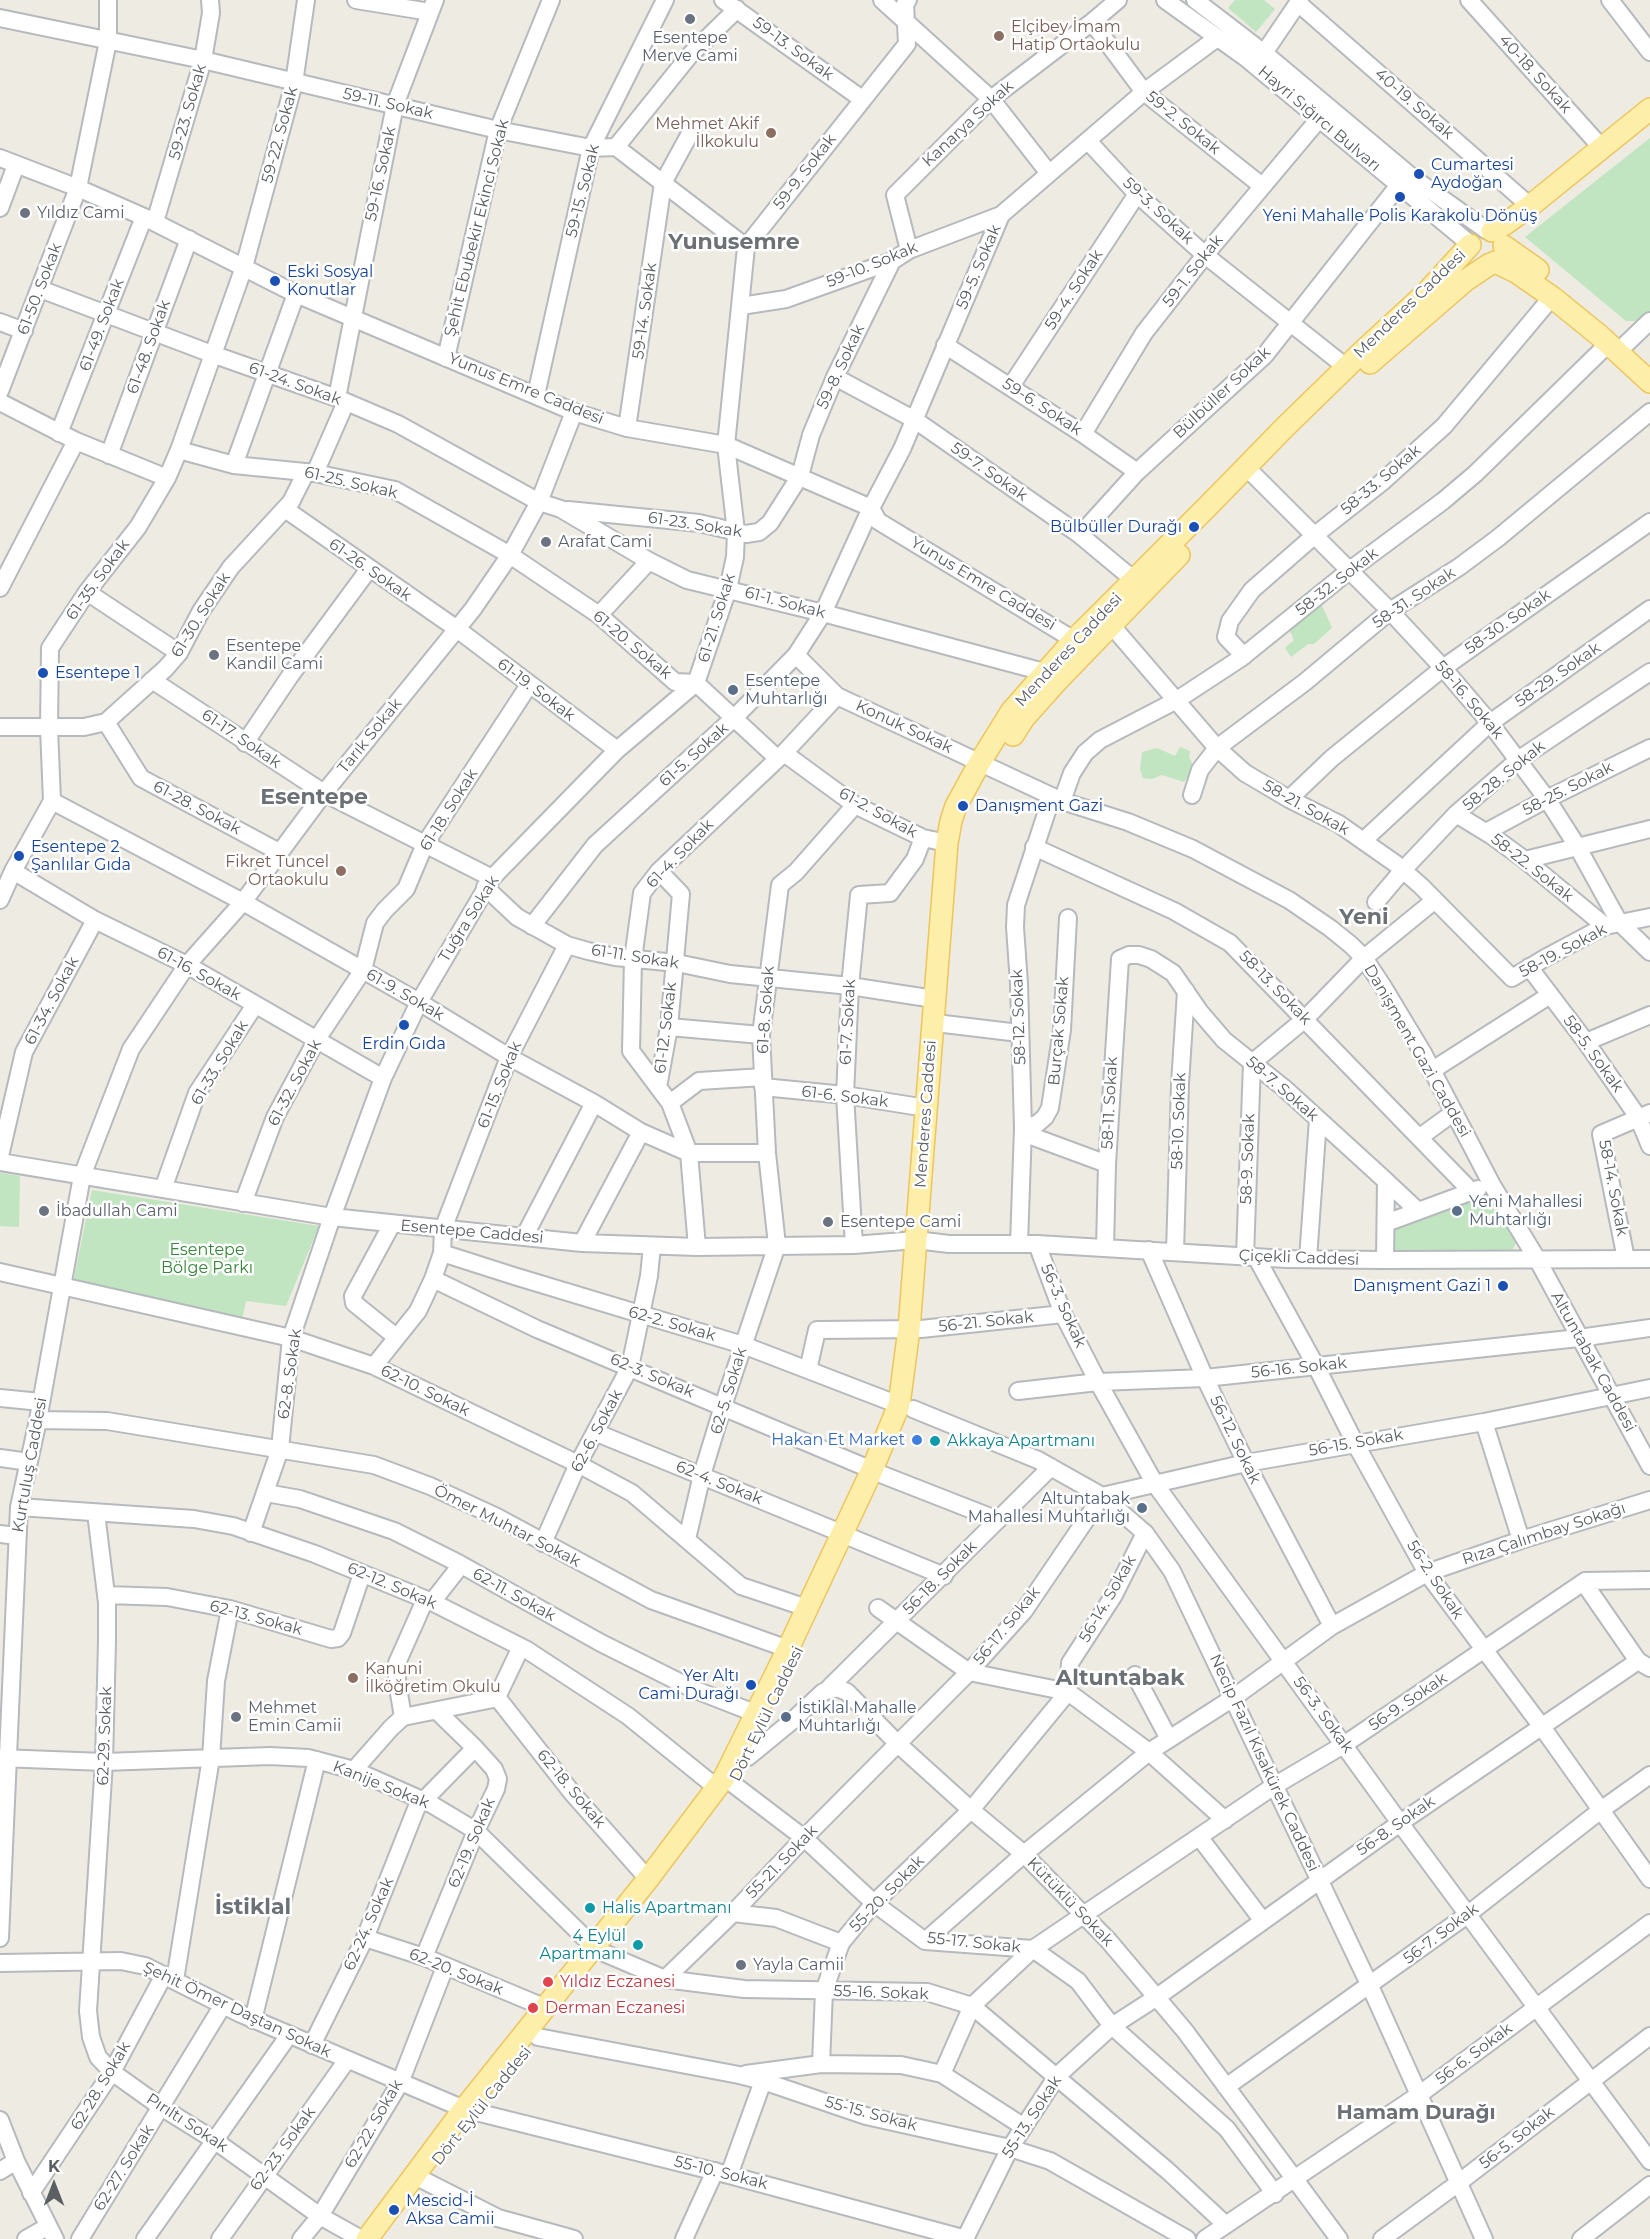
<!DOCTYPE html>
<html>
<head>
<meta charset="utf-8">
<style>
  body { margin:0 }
  #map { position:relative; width:1650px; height:2239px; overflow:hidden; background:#eeebe3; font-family:Montserrat,sans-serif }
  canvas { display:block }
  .north { position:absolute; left:24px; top:2155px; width:60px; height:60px; -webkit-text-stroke:4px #fff; paint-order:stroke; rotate:0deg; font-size:16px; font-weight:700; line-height:24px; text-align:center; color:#5b5f63 }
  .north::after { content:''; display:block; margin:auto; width:21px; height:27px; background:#5b5f63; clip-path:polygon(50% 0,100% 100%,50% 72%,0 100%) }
</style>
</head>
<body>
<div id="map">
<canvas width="1650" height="2239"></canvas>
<div class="north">K</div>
</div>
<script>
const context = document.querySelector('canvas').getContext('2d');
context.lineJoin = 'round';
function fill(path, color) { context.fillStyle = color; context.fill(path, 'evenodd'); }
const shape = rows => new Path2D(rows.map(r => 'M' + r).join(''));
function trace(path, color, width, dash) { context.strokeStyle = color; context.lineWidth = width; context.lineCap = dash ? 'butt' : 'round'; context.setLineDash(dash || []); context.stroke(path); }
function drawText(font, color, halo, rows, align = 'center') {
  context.font = font + ' Montserrat,sans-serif'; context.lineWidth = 5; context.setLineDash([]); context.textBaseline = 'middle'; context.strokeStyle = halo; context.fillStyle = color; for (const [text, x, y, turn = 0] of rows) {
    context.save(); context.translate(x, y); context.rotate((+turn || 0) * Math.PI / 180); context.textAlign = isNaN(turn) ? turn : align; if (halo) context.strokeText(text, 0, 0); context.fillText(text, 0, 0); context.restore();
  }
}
fill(shape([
  [1235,0,1264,0,1275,9,1256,32,1228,8],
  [1650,138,1650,311,1638,321,1626,321,1525,237],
  [1320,601,1332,628,1314,644,1308,644,1291,657,1285,648,1294,640,1289,629],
  [1180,747,1190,751,1189,757,1194,767,1184,782,1162,775,1152,779,1143,778,1140,769,1142,752,1157,748,1175,756],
  [0,1173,20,1176,19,1227,0,1226],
  [92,1190,319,1226,286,1306,246,1301,242,1319,73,1283],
  [1483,1193,1517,1241,1512,1251,1390,1251,1393,1223]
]), '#c0e5c0');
const minor = shape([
  [356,0,430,12],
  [723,0,862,99],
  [882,0,991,99,1048,172],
  [1165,0,1246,58,1470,244],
  [1195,0,1264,53,1413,178,1486,230],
  [1469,0,1601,147],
  [1610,0,1650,52],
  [1298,3,1530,206],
  [0,18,203,60,498,130,591,148,616,147,746,247],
  [1092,22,1144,92,1262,186],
  [1264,53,1300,0],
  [1088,141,1137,194,1205,255,1346,367],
  [616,147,690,55,737,9],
  [0,158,78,188,144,217,296,294,574,412,627,428,726,445,871,508,878,521,1074,640],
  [0,208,16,165],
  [155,222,203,60,211,13,210,0],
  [909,250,895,195,991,99,1092,22,1118,0],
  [40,289,212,354,337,398,398,424,539,502,561,509,649,561,687,580,823,613,1044,672],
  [741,306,786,299,892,261,909,250,1001,215],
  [0,322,24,331],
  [1626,344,1650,321],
  [945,345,1083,434,1137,472],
  [446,358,498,130,551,0],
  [835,377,915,420,1080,535,1134,580],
  [1011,386,1137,194],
  [0,391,78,188,108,41,108,0],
  [536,395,591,148,665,0],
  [337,398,395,105,435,0],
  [0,402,76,441,167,478],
  [627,428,663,183,693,128],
  [59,433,144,217],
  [1083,434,1144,333,1205,255,1319,119],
  [179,450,234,465,315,473,395,490,510,555,599,615,675,682,696,683,777,758],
  [109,455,189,239],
  [234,465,296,294],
  [315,473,346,402],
  [1254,475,1390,611,1443,668,1490,723,1547,799,1577,846,1619,922,1650,952],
  [285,509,457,629,617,750],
  [568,510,699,523,746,534,759,532,770,523,800,476,811,435,835,377,892,261],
  [1080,535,1137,472,1265,355,1399,185],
  [0,588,76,441],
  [87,592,179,653],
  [599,615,649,561],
  [1112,626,1217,748,1245,773,1289,799,1339,824,1396,864,1421,886,1512,978,1545,958,1605,926,1650,917],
  [796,655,837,696,1062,801,1128,822,1193,849,1289,900,1330,928,1351,945,1364,958,1382,985,1423,1053,1492,1185,1537,1259,1650,1466],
  [1244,656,1226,637,1230,621,1252,590,1315,535,1381,483,1444,426,1552,297],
  [152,680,324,793,492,878],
  [106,722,141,778,279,852],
  [0,727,84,727,106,722,166,668,179,653,201,611,231,567,291,502,306,472],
  [245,743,290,676,369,569],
  [784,753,855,805,923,838,947,843],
  [1192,795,1200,770,1217,748,1305,682,1390,611,1459,567,1498,538,1650,412],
  [1289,799,1332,758,1443,668,1650,522],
  [52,801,243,902,419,1002,509,1057,594,1103,641,1132,689,1153,767,1153],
  [1062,801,1072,773,1085,753,1100,740,1177,700,1241,658,1350,570,1443,501,1475,474,1607,345],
  [1456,814,1492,836,1525,860,1605,926],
  [1486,832,1547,799,1650,748],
  [1363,841,1490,723,1650,609],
  [1034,847,1174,911,1230,943,1471,1191],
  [1525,860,1650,829],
  [13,871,95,920,187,965,383,1078],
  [485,887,517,917,567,945,588,951,615,957,677,963,730,974,850,986,934,999],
  [0,900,13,871,52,801,49,728,50,648,87,592,138,527,167,478,179,450,244,267,294,83,306,0],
  [1376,902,1403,870,1456,814,1518,760,1650,672],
  [532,926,595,845,735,717,796,655,823,613,871,508,902,449,1001,215,1144,92,1217,38],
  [1529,967,1586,1042,1638,1117,1650,1146],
  [944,1024,1019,1033],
  [669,1027,761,1035],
  [1586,1042,1650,1015],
  [1431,1071,1550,995],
  [658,1087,669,1027,681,894,659,871],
  [763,1087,845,1095,926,1108],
  [670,1103,699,1081,763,1077],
  [1023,1128,1037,1124,1045,1117,1050,1108,1062,1030,1068,918],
  [1023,1133,1107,1164],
  [1420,1137,1453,1113],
  [0,1156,24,1052,95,920],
  [0,1162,332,1217,582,1243,697,1247,854,1245,916,1240,949,1244,1037,1244,1287,1259,1385,1260,1650,1259],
  [1386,1181,1417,1210],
  [163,1189,197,1093,255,1005],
  [243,1203,275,1117,317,1039,363,970,375,923,385,910,406,889,425,844,529,685],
  [1386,1223,1478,1189],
  [392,1224,353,1296,354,1303,396,1337],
  [524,1237,594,1103],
  [582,1243,641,1132],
  [1019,1244,1023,1128,1019,984,1015,927,1016,905,1052,796],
  [1037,1244,1063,1314,1098,1382,1155,1484,1400,1823,1650,2161],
  [854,1245,845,1095,850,986,859,895,890,893,915,859,923,838],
  [697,1247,689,1153,670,1103,631,1051,633,959,642,893,659,871,784,753,837,696],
  [1105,1248,1107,1164,1120,959,1129,955,1139,955,1151,959,1173,973,1200,1012,1224,1040,1284,1088,1386,1181,1385,1260],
  [1149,1250,1205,1378,1246,1463,1332,1626],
  [1175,1252,1180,1084,1186,991],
  [442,1253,514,1276,743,1345,899,1405],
  [1245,1256,1252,1063,1305,1019,1364,958,1435,900],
  [1256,1257,1317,1368,1355,1443,1427,1573,1542,1727,1650,1879],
  [1308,1259,1318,1119],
  [1626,1259,1601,1134,1650,1113],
  [0,1272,291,1338,374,1366,578,1464,632,1493,741,1586,807,1608],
  [433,1279,537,1329,872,1470],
  [374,1366,418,1311,433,1279,442,1253,443,1229,509,1057,567,945],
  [808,1370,817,1330,921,1329,1063,1314],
  [1018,1391,1098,1382,1205,1378,1579,1338,1650,1328],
  [0,1398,41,1402],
  [913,1409,1038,1460,1102,1496,1145,1533,1172,1571,1370,1986,1484,2239],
  [38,1420,107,1421,374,1465,430,1486,497,1517,651,1600,788,1649],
  [1484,1422,1521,1540],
  [597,1433,841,1533],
  [0,1458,29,1462],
  [883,1475,998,1520],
  [266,1493,300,1499,394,1531,458,1563,601,1643,693,1689,757,1714],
  [19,1507,194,1519,233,1526,315,1554,432,1602,527,1650,628,1716,717,1788],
  [96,1513,107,1603,107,1641,104,1762,88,2011,91,2037,98,2057,112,2072,161,2107,214,2140,320,2216,361,2239],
  [251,1533,280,1449,291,1338,332,1217,383,1078,419,1002,492,878,617,750,696,683,728,589,735,557,736,532,726,445,746,247,907,44,905,4,908,0],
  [0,1534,17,1536],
  [852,1538,944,1576],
  [687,1539,702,1475,723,1406,777,1245,767,1153,761,1035,780,885,796,872,855,805],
  [543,1543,578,1464,630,1367,649,1276,652,1246],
  [1584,1583,1638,1661,1650,1668],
  [106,1595,167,1597,230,1609,331,1639,338,1638,342,1633,362,1574],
  [432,1602,461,1565],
  [878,1608,969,1672,1068,1692,1149,1752,1225,1820],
  [1135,1675,1169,1739],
  [828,1689,1051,1467],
  [496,1696,573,1794,648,1879],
  [403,1717,397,1682,397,1663,425,1600],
  [748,1757,792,1721,823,1692,837,1688,847,1692,898,1744,971,1810,1024,1854,1108,1940,1185,2031,1339,2239],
  [0,1758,104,1762,270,1756,308,1758,354,1770,431,1804,476,1831,594,1947],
  [354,1770,391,1728,403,1717,493,1699,499,1693,521,1647],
  [733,1784,804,1838,874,1903,925,1941,1033,1949,1078,1981,1112,2026,1227,2129,1275,2194],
  [423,1801,475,1748],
  [1200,1838,1263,1921],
  [733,1913,776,1918,841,1943],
  [0,1938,19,1507,38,1420,82,1176,131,1049,187,965,243,902,324,793,473,609,510,555,539,502,574,412],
  [365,1938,424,1957,546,2008],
  [925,1941,1024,1854,1149,1752,1233,1698,1332,1626,1427,1573,1521,1540,1650,1500],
  [604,1953,665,1979,744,1989,927,1992,972,2006,1168,2171,1226,2225],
  [424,1957,476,1831,496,1789,498,1779,494,1769,475,1748,437,1711],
  [0,1963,121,1961,145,1966,241,2014,464,2109],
  [665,1979,733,1913,804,1838,969,1672,1024,1611,1102,1496,1246,1463,1484,1422,1650,1388],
  [175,1980,211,1758,216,1681,230,1609],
  [253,2020,317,1760],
  [538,2037,739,2075,763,2081,866,2116,1010,2148,1050,2161,1187,2239],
  [312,2045,365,1938,420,1799],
  [821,2064,824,1991,841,1943,874,1903,971,1810,1068,1692,1070,1663,1114,1595,1145,1533],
  [746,2074,821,2064,901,2065,942,2074,1024,2127],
  [942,2074,972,2006,1033,1949,1274,1786,1345,1744,1585,1581,1650,1580],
  [1226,2087,1467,1915,1601,1810,1650,1775],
  [476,2112,729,2175,966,2239],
  [0,2120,16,2161,55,2239],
  [0,2171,16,2161],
  [729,2175,763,2081],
  [423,2180,498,2218,574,2239],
  [31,2193,112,2072,164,1975],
  [26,2239,47,2227],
  [80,2239,223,2005],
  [145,2239,289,2035],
  [220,2239,347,2060],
  [301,2239,320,2216,400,2083,445,1967],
  [684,2239,715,2171],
  [965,2239,1010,2148,1057,2076,1112,2026,1157,1997,1400,1823,1638,1661],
  [1205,2239,1420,2094,1650,1923],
  [1382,2239,1457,2184,1650,2036],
  [1581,2239,1650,2185]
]);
const major = shape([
  [1492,231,1505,224,1530,206,1650,109],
  [1504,246,1538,270],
  [1495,262,1516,272,1552,297,1600,336,1650,382],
  [1370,363,1466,280,1490,264],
  [1013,735,1024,718,1058,680,1179,555],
  [367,2239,464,2109,648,1879,724,1778,788,1649,872,1470,899,1405,909,1329,947,843,951,821,956,806,980,762,1011,712,1074,640,1208,506,1284,428,1365,349,1425,294,1470,245]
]);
trace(minor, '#b6b9bd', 20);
trace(major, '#eec55c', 24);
trace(minor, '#fff', 16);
trace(major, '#fdefa9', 21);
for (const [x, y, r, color] of [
  [690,19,6,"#6b7280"],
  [999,36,6,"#8d6e63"],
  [771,133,6,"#8d6e63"],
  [1419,174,6,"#1a4fb4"],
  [1400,197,6,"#1a4fb4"],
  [25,213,6,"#6b7280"],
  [275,281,6,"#1a4fb4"],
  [1194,527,6,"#1a4fb4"],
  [546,542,6,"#6b7280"],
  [214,655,6,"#6b7280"],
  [43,673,6,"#1a4fb4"],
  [733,690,6,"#5c6f8a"],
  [963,806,6,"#1a4fb4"],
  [19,856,6,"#1a4fb4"],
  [341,871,6,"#8d6e63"],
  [404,1025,6,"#1a4fb4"],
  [44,1211,6,"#6b7280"],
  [1457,1211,6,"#5c6f8a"],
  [828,1222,6,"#6b7280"],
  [1503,1286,6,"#1a4fb4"],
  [917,1440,6,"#3f7fe0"],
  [935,1441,6,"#0f9aa8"],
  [1142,1508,6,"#5c6f8a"],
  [353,1678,6,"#8d6e63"],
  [751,1685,6,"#1a4fb4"],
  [236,1717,6,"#6b7280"],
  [786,1717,6,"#5c6f8a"],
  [590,1908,6,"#0f9aa8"],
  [638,1945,6,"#0f9aa8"],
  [741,1965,6,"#6b7280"],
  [548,1982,6,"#e0444e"],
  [533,2008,6,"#e0444e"],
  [394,2210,6,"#1a4fb4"]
]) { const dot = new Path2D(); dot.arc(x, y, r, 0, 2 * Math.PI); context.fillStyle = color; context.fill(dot); trace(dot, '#fff', 2); }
drawText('16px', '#785e54', '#fff', [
  ["Elçibey İmam",1011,27],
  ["Hatip Ortaokulu",1011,45],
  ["Mehmet Akif",759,124,"right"],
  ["İlkokulu",759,142,"right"],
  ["Fikret Tuncel",329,862,"right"],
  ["Ortaokulu",329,880,"right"],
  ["Kanuni",365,1669],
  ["İlköğretim Okulu",365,1687]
], 'left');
drawText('16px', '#5b616d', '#fff', [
  ["Esentepe",690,38,"center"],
  ["Merve Cami",690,56,"center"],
  ["Yıldız Cami",37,213],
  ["Arafat Cami",558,542],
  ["Esentepe",226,646],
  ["Kandil Cami",226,664],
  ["İbadullah Cami",56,1211],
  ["Esentepe Cami",840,1222],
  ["Mehmet",248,1708],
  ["Emin Camii",248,1726],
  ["Yayla Camii",753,1965]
], 'left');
drawText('16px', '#5b5f63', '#fff', [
  ["59-13. Sokak",793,49,36],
  ["40-18. Sokak",1535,74,48],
  ["59-11. Sokak",388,104,13],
  ["40-19. Sokak",1414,104,41],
  ["59-23. Sokak",188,112,-74],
  ["Hayri Sığırcı Bulvarı",1319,119,40],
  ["59-2. Sokak",1183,123,39],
  ["Kanarya Sokak",968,124,-43],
  ["59-22. Sokak",280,135,-75],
  ["59-9. Sokak",805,172,-52],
  ["59-16. Sokak",381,174,-78],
  ["59-15. Sokak",583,191,-76],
  ["59-3. Sokak",1158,211,43],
  ["Şehit Ebubekir Ekinci Sokak",477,228,-76],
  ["59-10. Sokak",872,265,-22],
  ["59-5. Sokak",979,267,-67],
  ["59-1. Sokak",1193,271,-52],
  ["61-50. Sokak",40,289,-69],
  ["59-4. Sokak",1074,290,-57],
  ["Menderes Caddesi",1410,304,-44],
  ["59-14. Sokak",645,311,-82],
  ["61-49. Sokak",102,325,-69],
  ["61-48. Sokak",149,347,-70],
  ["59-8. Sokak",841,367,-65],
  ["61-24. Sokak",295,384,20],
  ["Yunus Emre Caddesi",526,389,22],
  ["Bülbüller Sokak",1222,393,-43],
  ["59-6. Sokak",1042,407,33],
  ["59-7. Sokak",989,472,35],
  ["58-33. Sokak",1381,480,-40],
  ["61-25. Sokak",351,483,13],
  ["61-23. Sokak",695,525,9],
  ["61-26. Sokak",370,570,35],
  ["61-35. Sokak",98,580,-54],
  ["58-32. Sokak",1337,582,-38],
  ["Yunus Emre Caddesi",983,584,31],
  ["58-31. Sokak",1414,598,-34],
  ["61-1. Sokak",785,603,15],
  ["61-30. Sokak",201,615,-58],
  ["61-21. Sokak",717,618,-73],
  ["58-30. Sokak",1508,622,-35],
  ["61-20. Sokak",632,645,40],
  ["Menderes Caddesi",1069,650,-47],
  ["58-29. Sokak",1558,675,-35],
  ["61-19. Sokak",536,690,37],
  ["58-16. Sokak",1469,700,50],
  ["Konuk Sokak",904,727,25],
  ["Tarık Sokak",370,736,-51],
  ["61-17. Sokak",241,739,34],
  ["61-5. Sokak",694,755,-42],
  ["58-28. Sokak",1504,776,-39],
  ["58-25. Sokak",1568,789,-27],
  ["61-28. Sokak",197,808,28],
  ["58-21. Sokak",1306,808,29],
  ["61-18. Sokak",449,810,-58],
  ["61-2. Sokak",878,813,29],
  ["61-4. Sokak",680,854,-46],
  ["58-22. Sokak",1532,868,38],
  ["Tuğra Sokak",469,919,-58],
  ["58-19. Sokak",1563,951,-28],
  ["61-11. Sokak",635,957,9],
  ["61-16. Sokak",199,974,29],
  ["58-13. Sokak",1275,988,46],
  ["61-9. Sokak",405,995,30],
  ["61-34. Sokak",52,1001,-62],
  ["61-8. Sokak",766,1010,-86],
  ["58-12. Sokak",1019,1017,-92],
  ["61-7. Sokak",848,1022,-87],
  ["61-12. Sokak",666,1028,-83],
  ["Burçak Sokak",1059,1031,-85],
  ["Danişment Gazi Caddesi",1417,1051,60],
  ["58-5. Sokak",1593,1054,54],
  ["61-33. Sokak",220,1063,-59],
  ["61-32. Sokak",295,1083,-62],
  ["61-15. Sokak",500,1085,-68],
  ["58-7. Sokak",1282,1089,41],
  ["61-6. Sokak",845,1097,7],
  ["58-11. Sokak",1110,1103,-87],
  ["Menderes Caddesi",926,1114,-86],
  ["58-10. Sokak",1179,1121,-88],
  ["58-9. Sokak",1248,1159,-88],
  ["58-14. Sokak",1613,1188,79],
  ["Esentepe Caddesi",472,1232,5],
  ["Çiçekli Caddesi",1299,1258,2],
  ["56-3. Sokak",1063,1306,66],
  ["56-21. Sokak",986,1322,-6],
  ["62-2. Sokak",672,1324,16],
  ["Altuntabak Caddesi",1593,1362,61],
  ["56-16. Sokak",1299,1368,-6],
  ["62-8. Sokak",290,1374,-82],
  ["62-3. Sokak",652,1376,23],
  ["62-10. Sokak",425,1391,26],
  ["62-5. Sokak",729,1391,-73],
  ["62-6. Sokak",597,1431,-62],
  ["56-12. Sokak",1235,1440,64],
  ["56-15. Sokak",1356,1443,-10],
  ["Kurtuluş Caddesi",30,1465,-80],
  ["62-4. Sokak",719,1483,22],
  ["Ömer Muhtar Sokak",507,1526,27],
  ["Rıza Çalımbay Sokağı",1544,1534,-18],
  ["56-18. Sokak",940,1578,-45],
  ["56-2. Sokak",1435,1580,57],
  ["62-12. Sokak",392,1586,23],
  ["62-11. Sokak",514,1595,29],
  ["56-14. Sokak",1108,1599,-60],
  ["62-13. Sokak",256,1618,15],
  ["56-17. Sokak",1007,1626,-51],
  ["56-9. Sokak",1408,1702,-34],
  ["Dört Eylül Caddesi",767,1714,-64],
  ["56-3. Sokak",1323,1715,54],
  ["62-29. Sokak",105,1736,-88],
  ["Necip Fazıl Kısakürek Caddesi",1264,1763,65],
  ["Kanije Sokak",381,1785,22],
  ["62-18. Sokak",571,1789,50],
  ["56-8. Sokak",1396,1826,-35],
  ["62-19. Sokak",472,1843,-67],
  ["55-21. Sokak",782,1862,-46],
  ["55-20. Sokak",887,1894,-46],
  ["Kütüklü Sokak",1070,1902,46],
  ["62-24. Sokak",369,1924,-66],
  ["56-7. Sokak",1441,1934,-37],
  ["55-17. Sokak",974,1943,6],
  ["62-20. Sokak",456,1972,22],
  ["55-16. Sokak",881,1993,2],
  ["Şehit Ömer Daştan Sokak",237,2010,25],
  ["56-6. Sokak",1474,2054,-37],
  ["62-28. Sokak",101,2086,-59],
  ["Dört Eylül Caddesi",482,2106,-51],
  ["55-15. Sokak",871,2114,15],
  ["55-13. Sokak",1032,2117,-57],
  ["Pırıltı Sokak",187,2123,33],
  ["62-22. Sokak",374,2124,-60],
  ["56-5. Sokak",1517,2138,-38],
  ["62-23. Sokak",283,2149,-54],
  ["62-27. Sokak",124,2168,-58],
  ["55-10. Sokak",721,2173,14]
]);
drawText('16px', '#164399', '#fff', [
  ["Cumartesi",1431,165],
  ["Aydoğan",1431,183],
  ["Yeni Mahalle Polis Karakolu Dönüş",1400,216,"center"],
  ["Eski Sosyal",287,272],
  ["Konutlar",287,290],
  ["Bülbüller Durağı",1182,527,"right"],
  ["Esentepe 1",55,673],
  ["Danışment Gazi",975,806],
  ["Esentepe 2",31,847],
  ["Şanlılar Gıda",31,865],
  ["Erdin Gıda",404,1044,"center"],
  ["Danışment Gazi 1",1491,1286,"right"],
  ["Yer Altı",739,1676,"right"],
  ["Cami Durağı",739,1694,"right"],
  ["Mescid-İ",406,2201],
  ["Aksa Camii",406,2219]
], 'left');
drawText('16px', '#4e5e75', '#fff', [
  ["Esentepe",745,681],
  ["Muhtarlığı",745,699],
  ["Yeni Mahallesi",1469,1202],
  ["Muhtarlığı",1469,1220],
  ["Altuntabak",1130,1499,"right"],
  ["Mahallesi Muhtarlığı",1130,1517,"right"],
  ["İstiklal Mahalle",798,1708],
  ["Muhtarlığı",798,1726]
], 'left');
drawText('16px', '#37863b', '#fff', [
  ["Esentepe",207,1250],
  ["Bölge Parkı",207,1268]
]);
drawText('16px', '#366cbe', '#fff', [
  ["Hakan Et Market",905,1440]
], 'right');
drawText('16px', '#0d838f', '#fff', [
  ["Akkaya Apartmanı",947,1441],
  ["Halis Apartmanı",602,1908],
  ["4 Eylül",626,1936,"right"],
  ["Apartmanı",626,1954,"right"]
], 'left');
drawText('16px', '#be3a42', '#fff', [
  ["Yıldız Eczanesi",560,1982],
  ["Derman Eczanesi",545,2008]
], 'left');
drawText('bold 20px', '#6c7175', '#fff', [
  ["Hamam Durağı",1416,2113]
]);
drawText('bold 22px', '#6c7175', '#fff', [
  ["Yunusemre",734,243],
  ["Esentepe",314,798],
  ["Yeni",1364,918],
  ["Altuntabak",1120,1679],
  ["İstiklal",253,1908]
]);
</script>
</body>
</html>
